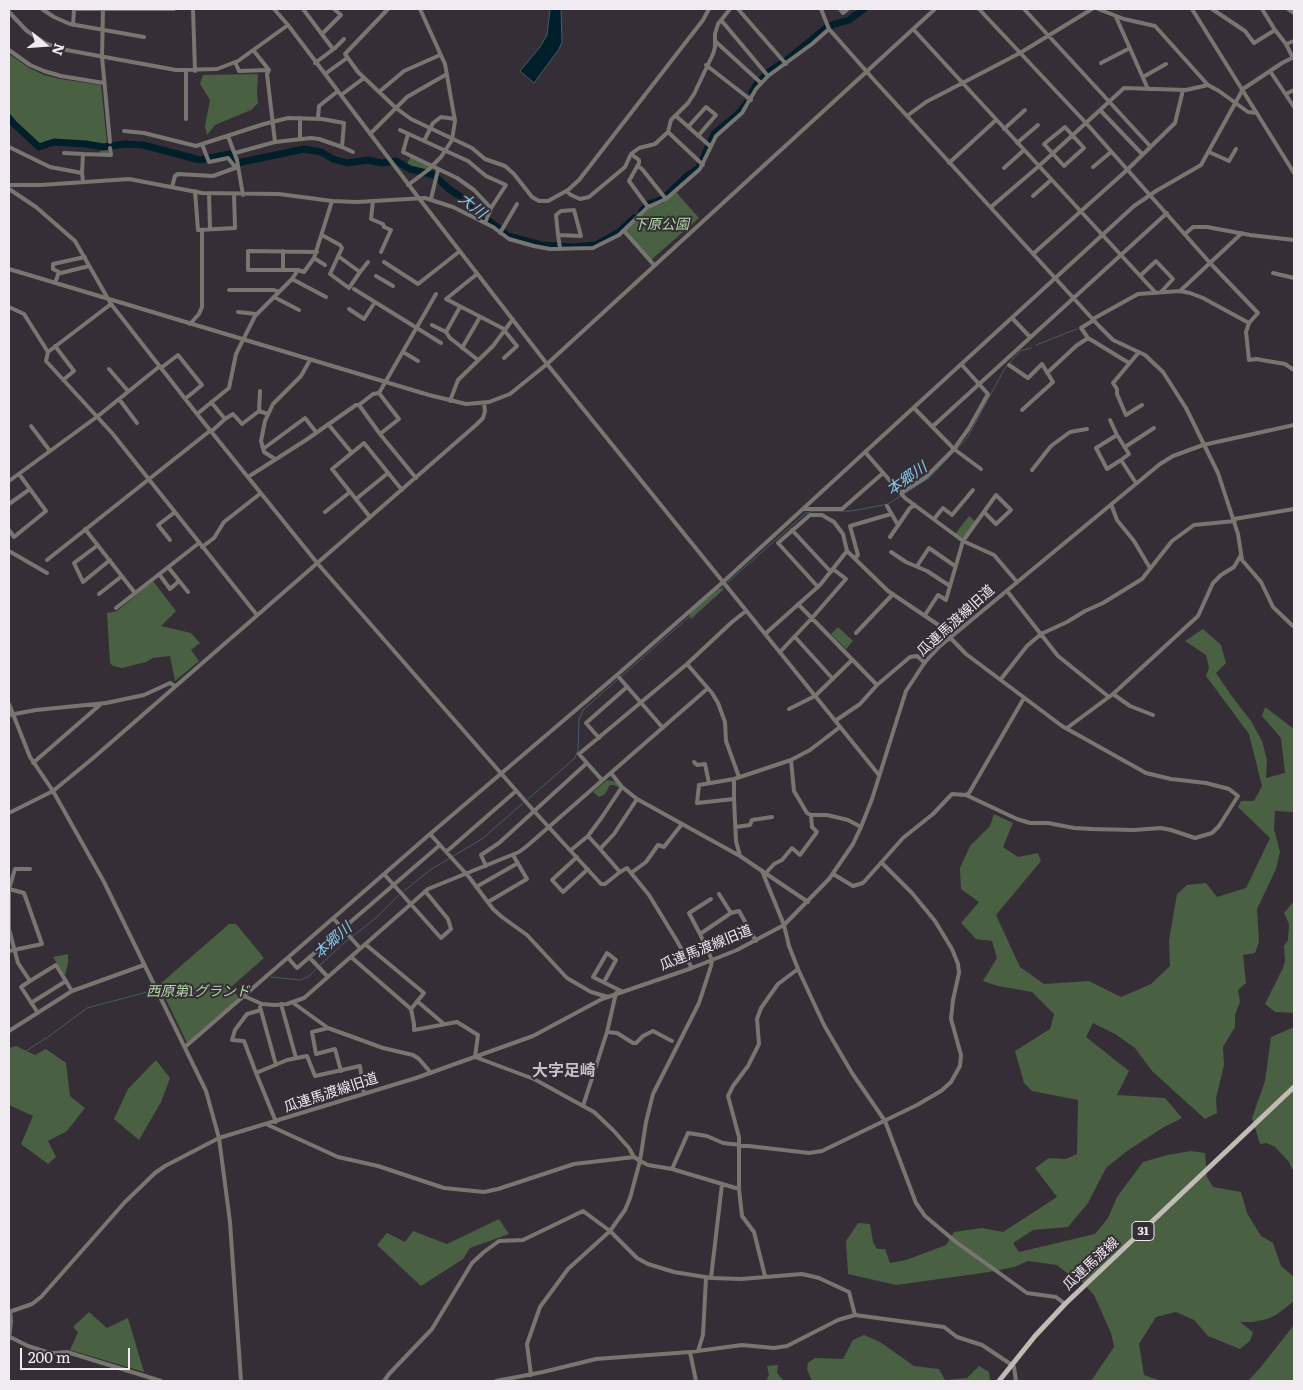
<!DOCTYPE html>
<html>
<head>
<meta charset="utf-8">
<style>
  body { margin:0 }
  #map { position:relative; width:1303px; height:1390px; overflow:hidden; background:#352e36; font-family:Literata,serif }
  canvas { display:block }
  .frame { position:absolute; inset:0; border:10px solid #efebf0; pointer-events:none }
  .north { position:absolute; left:20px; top:20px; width:50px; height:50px; -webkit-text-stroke:4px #352e36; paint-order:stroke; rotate:108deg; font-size:14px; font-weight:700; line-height:20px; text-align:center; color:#efebf0 }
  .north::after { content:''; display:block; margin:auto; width:18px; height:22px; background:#efebf0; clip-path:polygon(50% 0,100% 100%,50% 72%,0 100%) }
  .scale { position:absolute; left:20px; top:1348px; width:110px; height:22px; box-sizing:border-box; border:2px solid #efebf0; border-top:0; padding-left:6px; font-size:15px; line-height:18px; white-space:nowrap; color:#efebf0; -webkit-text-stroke:4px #352e36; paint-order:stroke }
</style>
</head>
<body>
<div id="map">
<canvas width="1303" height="1390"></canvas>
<div class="frame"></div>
<div class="north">N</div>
<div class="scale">200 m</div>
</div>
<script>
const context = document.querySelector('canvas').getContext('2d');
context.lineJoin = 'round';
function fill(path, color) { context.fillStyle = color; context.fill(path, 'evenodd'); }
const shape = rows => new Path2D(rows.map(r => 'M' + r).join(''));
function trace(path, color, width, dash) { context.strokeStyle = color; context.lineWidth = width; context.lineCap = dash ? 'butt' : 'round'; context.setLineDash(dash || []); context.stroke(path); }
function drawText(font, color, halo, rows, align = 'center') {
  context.font = font + ' Literata,"Noto Sans JP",serif'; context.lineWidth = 4; context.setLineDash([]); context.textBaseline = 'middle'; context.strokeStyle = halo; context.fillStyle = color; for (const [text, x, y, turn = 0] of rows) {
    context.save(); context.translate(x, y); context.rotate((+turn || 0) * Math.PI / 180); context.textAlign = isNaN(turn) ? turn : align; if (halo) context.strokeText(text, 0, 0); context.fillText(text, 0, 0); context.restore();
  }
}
fill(shape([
  [9,54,29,68,44,75,60,79,101,85,108,153,100,153,101,146,98,143,54,140,38,145,17,126,9,115],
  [258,74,257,93,258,103,251,110,215,125,207,135,205,126,210,100,200,84,203,75],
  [411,156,427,165,428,168,424,172,406,166],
  [676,192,699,218,651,260,626,231,645,212,653,206,665,201],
  [969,516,976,522,963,539,955,534],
  [153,581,176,611,161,626,191,633,200,643,191,650,199,661,175,681,170,656,153,658,146,662,122,668,113,666,110,663,107,613,117,611],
  [718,589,724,589,691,619,689,614],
  [838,627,853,641,846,649,831,634],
  [1203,629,1221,645,1226,663,1216,673,1231,695,1251,721,1262,741,1267,760,1266,778,1285,773,1281,738,1262,716,1265,707,1294,729,1294,819,1293,812,1275,811,1274,829,1280,852,1276,869,1257,909,1259,942,1255,953,1243,955,1246,983,1238,990,1240,1002,1235,1015,1235,1027,1223,1047,1224,1065,1216,1098,1217,1113,1205,1119,1152,1071,1135,1048,1115,1034,1093,1023,1086,1037,1129,1071,1117,1095,1165,1098,1182,1118,1164,1127,1127,1151,1106,1168,1088,1203,1068,1227,1033,1230,1013,1243,1019,1252,1095,1234,1108,1218,1117,1197,1143,1162,1167,1155,1191,1151,1205,1153,1207,1177,1213,1187,1241,1192,1247,1213,1261,1236,1273,1243,1281,1266,1294,1277,1294,1301,1276,1315,1267,1319,1253,1322,1240,1322,1253,1332,1250,1341,1240,1349,1208,1336,1194,1320,1176,1312,1156,1317,1139,1344,1144,1375,1161,1381,1091,1381,1114,1347,1111,1333,1094,1295,1078,1277,1067,1273,1057,1265,1028,1261,1014,1267,989,1272,896,1285,848,1274,846,1241,858,1223,870,1224,873,1242,877,1249,885,1249,890,1263,906,1260,946,1245,954,1232,982,1228,1003,1232,1057,1197,1035,1168,1049,1158,1066,1159,1077,1154,1078,1100,1032,1091,1024,1083,1015,1051,1050,1029,1054,1014,1032,992,998,986,983,981,997,958,992,941,976,939,961,923,979,902,961,889,960,868,970,846,990,826,994,814,1013,823,1003,847,1018,857,1038,853,1041,861,996,915,1020,967,1044,984,1089,981,1121,997,1151,984,1170,966,1169,940,1177,894,1187,885,1206,883,1217,897,1246,888,1270,838,1238,807,1241,801,1254,801,1262,786,1249,734,1206,676,1209,668,1206,655,1185,641],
  [607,780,617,782,620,788,614,785,610,785,605,794,599,797,593,792],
  [1294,901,1294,1013,1275,1012,1265,1004,1283,968,1285,961,1284,946,1288,940,1289,924,1284,913],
  [229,924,236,924,264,958,231,987,239,998,187,1043,159,985],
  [68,954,68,963,65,976,53,957],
  [1294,1027,1294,1169,1292,1169,1289,1162,1275,1147,1267,1143,1260,1144,1252,1118,1265,1081,1271,1037],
  [16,1046,35,1055,46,1049,66,1063,70,1096,85,1108,67,1131,48,1141,56,1157,48,1164,21,1144,33,1116,9,1105,9,1048],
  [156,1060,170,1078,161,1102,139,1140,114,1119,128,1089],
  [499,1219,509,1234,470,1248,463,1259,421,1286,377,1245,387,1233,405,1242,413,1231,447,1244],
  [89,1312,107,1328,128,1318,144,1372,70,1350,78,1332,73,1327],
  [1294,1325,1294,1381,1248,1381,1260,1368],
  [864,1335,880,1342,914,1366,939,1369,945,1380,967,1378,979,1366,989,1372,990,1381,812,1381,807,1369,808,1363,815,1358,843,1359,853,1340],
  [778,1365,777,1373,784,1381,766,1381,769,1375,767,1366]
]), '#4a6043');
const water = shape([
  [550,9,561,9,562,42,559,49,534,83,520,71,540,47,547,35,550,9]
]);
fill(water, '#011f2b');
trace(water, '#485c66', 1);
trace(shape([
  [1036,345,1077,329],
  [728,582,806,513,814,511,851,511,888,504,929,478,967,438,1005,368,1020,351,1031,348],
  [528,799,575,758,578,750,579,720,583,710,723,587],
  [404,891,430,870,482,839,523,803],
  [319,966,344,943,377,917,399,895],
  [271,977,300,980,308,977,316,969],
  [9,1052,16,1055,20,1055,51,1035,87,1008,151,991]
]), '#485c66', 1);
trace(shape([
  [752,92,757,84,770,71,787,60,826,28,835,24,849,20,864,9],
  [9,118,14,124,39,147,54,142,86,144,103,147,125,144,143,145,200,160,229,154,235,163,237,163,304,149,321,152,333,159,347,163,368,160,381,163,396,161,410,169,434,175,449,189,469,202,488,220,508,236,541,245,573,247,596,245,619,232,634,218],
  [642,211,648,204,661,200,667,195,687,176,699,168,714,134,737,115,746,104]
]), '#011f2b', 7);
trace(shape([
  [42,9,54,17,70,24,144,37],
  [74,9,174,9],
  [103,9,102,57,110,142],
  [193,9,195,71],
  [274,9,288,25],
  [303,9,333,49],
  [388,9,345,54,358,72,396,108,407,97,447,74],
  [738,9,786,64],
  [821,9,829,29,875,81,1099,326,1113,340,1145,355,1163,372,1186,408,1218,473,1238,534,1242,560,1261,582,1273,607,1294,627],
  [840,9,843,13,848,9],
  [979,9,1086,123,1211,264,1258,313,1249,323,1246,332,1249,360,1256,359,1285,364,1294,370],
  [1024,9,1150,146],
  [1098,9,1124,19,1155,26,1208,85,1219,91,1248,112,1257,113],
  [1192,9,1294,173],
  [1212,9,1245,31,1254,43,1275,30,1262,9],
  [1288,9,1294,13],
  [9,12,27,31,45,43,61,49,176,70,217,69,238,61,288,25,418,197,547,364,879,775],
  [1116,17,1148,89],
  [721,20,768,76],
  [73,25,74,9],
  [913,29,1155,292],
  [1275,30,1286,44,1294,41],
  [322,34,341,15,334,9],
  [715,41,761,83],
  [1286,44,1293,58],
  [9,50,30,65,44,71,61,76,104,83],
  [254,51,269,70,267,74,275,142],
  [235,62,239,71,269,70],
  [315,63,335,48,344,39],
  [1101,63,1130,48],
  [706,65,751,100],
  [186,71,186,119],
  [1270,71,1294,107],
  [325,74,347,58],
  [1143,77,1166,64],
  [379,92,404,71,440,55],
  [1286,94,1294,90],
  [341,95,364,78],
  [1100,110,1142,154],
  [676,116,710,146],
  [907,116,926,102,1020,53,1092,9],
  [318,118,319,106,338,91],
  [688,127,706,107,716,115,698,136],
  [1065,127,1084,148,1064,166,1044,144,1065,127],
  [1004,129,1025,110],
  [400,130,468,161,486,176,506,185,491,208],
  [124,131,144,133,196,146,264,124,288,118,322,119,344,123,342,147,319,139,311,138,275,142,235,153],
  [668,132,703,165],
  [370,134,396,108,411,119,472,148,485,159,505,166,514,174,532,197,539,201,548,201,568,190,579,180,703,20,709,9],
  [408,134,403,152,457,178,474,190,491,208,485,223],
  [228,136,237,160,243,195],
  [300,138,300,118],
  [424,141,433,123,441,117,455,119],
  [1017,143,1038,125],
  [202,144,209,162,228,158,236,168],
  [9,147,50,167,82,173],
  [342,147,353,152],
  [1209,152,1229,161,1236,149],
  [64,153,83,154],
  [631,154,639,160,639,163,629,181,648,207],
  [949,163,996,120],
  [638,166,642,169,666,199],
  [1093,167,1111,152],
  [1004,168,1024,150],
  [83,182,82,173,83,154,111,155,110,148],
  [9,185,41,185,129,179,202,193,279,194,332,201,357,202,425,198,453,207,493,227,509,239,534,246,550,249,593,248,619,235,648,207,666,199,700,169,716,136,742,113,756,89,768,76,812,44,829,29],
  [408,185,428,170,441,157,452,140,455,121,445,64,420,9],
  [172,187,175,176,178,174,213,176,235,168],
  [9,189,36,207,75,241,111,304,197,414,318,564,534,811,601,884,605,884,620,872,627,868,649,895,677,941,692,968],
  [195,191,198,230,235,228,234,194],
  [566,191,571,195,580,199,589,197,625,167,631,154,639,148,655,144,668,132,671,120,688,103,694,94,713,54,715,47,715,34,718,24,730,9],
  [209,193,210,229],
  [1033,196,1051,180],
  [431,199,438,170],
  [373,201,371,219,383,224,384,227,391,230,381,252],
  [991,207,1039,166,1124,88,1186,90,1208,85],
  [574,210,581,236,558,235,556,215,561,211,574,210],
  [624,231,654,265],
  [500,233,517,204],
  [1185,234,1193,227,1207,227,1250,235,1294,240],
  [322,235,340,245,342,248,330,274,349,288,360,272,338,256],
  [558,235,560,248],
  [1033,254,1127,170,1175,123,1183,90],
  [314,258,325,265],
  [384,262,418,284,460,251],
  [9,269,429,395,466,404,489,402,510,394,547,364,935,9],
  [283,270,283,251],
  [298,270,248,270,248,251,317,252],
  [59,272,61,273,89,266],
  [360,272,368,262],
  [1273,273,1294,278],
  [477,274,446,299,504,329],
  [376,276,393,286],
  [1140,276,1156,261,1173,279,1161,292],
  [292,279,326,297],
  [55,283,59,272,53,269,53,264,85,257],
  [354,289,441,343],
  [229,290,274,290,279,292],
  [1180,291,1242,233],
  [274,297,299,310],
  [9,307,24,314,48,352,46,361,112,433,257,615],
  [460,307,446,332,450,338,478,360],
  [349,309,364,319,375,302],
  [238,312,256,314],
  [1012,318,1030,337],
  [1093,319,1138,294,1180,291,1190,293,1203,298,1249,323],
  [1094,320,1081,328,1088,338,1129,363],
  [190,324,199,314,202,307,202,230],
  [432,325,446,332],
  [55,346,74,371,63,380],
  [462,348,480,317],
  [48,352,111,304],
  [403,352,418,361],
  [1139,352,1113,383,1117,389,1117,394,1126,415,1142,405],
  [504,358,517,346,504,330],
  [1009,365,1028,378,1042,364,1053,382,1022,410],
  [161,368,178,355,202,385,185,399],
  [109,369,128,391],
  [1047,373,1076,346,1088,338],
  [379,393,399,419,380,434,416,478],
  [119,399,137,423],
  [450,401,458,380,493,346,513,319],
  [211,402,225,419,233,414,242,424,259,411,268,414],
  [359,405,380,434],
  [914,408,954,449,981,469],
  [259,411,260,391],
  [197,414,229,388,236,354,255,316,292,279,298,270,304,272,314,258,332,201],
  [1110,420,1117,435],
  [328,424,352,453],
  [31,426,50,451],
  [932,427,1167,213],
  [212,431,225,419],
  [1125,447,1154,428],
  [263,449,305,418,316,432],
  [865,452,905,498,963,541,994,555,1017,582],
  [275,459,264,452,261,441,265,421,273,404,301,376,310,360],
  [1121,460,1107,469,1096,448,1117,435,1129,454,1121,460,1136,483],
  [1032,470,1051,446,1070,432,1087,429],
  [248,477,306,440,356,405,359,405,373,394,379,393,436,294],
  [9,481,98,416,160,366],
  [901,493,926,477,954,449,969,428,988,394,961,364],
  [356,499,388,473],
  [9,504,30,489],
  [1111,504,1117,520,1134,541,1150,568],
  [887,506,898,525],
  [803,509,842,509,883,473],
  [325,512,350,492],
  [370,517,332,469,364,443,402,490],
  [934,519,943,508,952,515,973,490],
  [1234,519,1294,509],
  [85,529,135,593],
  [9,530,14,537,46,511,19,474],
  [792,530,831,572],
  [890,537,910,508,915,505],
  [170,540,158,525,175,512],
  [98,545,74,563,83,582,110,560],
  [202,547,214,538,224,522,261,493],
  [9,551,47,573],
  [891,552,906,562,927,571,950,586],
  [855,558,858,555,850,526,891,514],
  [47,560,211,430],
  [917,566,929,548,955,566],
  [168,567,188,592],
  [159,574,170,589,179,581],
  [818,587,778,543,810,515,822,515,834,522,843,534,847,551,888,591,937,624,966,654,1062,726,1146,773,1171,779,1206,783,1229,789,1238,796,1219,826,1212,833,1195,838,1171,830,1161,828,1134,830,1092,829,1074,828,1048,823,1030,823,1017,819,966,795],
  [1007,591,1058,656,1109,697],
  [99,594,122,576],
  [798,604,877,685,860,704,835,721],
  [116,608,199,543],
  [925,615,938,595,946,600,963,541,996,495,1011,510,996,524,984,512],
  [856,633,893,594],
  [765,634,820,585,847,551],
  [795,637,833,679],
  [780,652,812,618,846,579,833,569],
  [687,664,712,693,718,703,725,722,726,741,739,777],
  [617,675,663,728],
  [1001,679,1027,646,1041,634,1067,622,1085,611,1103,603,1142,579,1172,541,1194,525,1235,521],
  [877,685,910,657,917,656,925,663],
  [1113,694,1130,706,1153,715],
  [9,704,30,757,53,791,104,882,206,1091,219,1138,230,1222,241,1381],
  [789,709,815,696,852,660],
  [9,715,36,710,106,703,144,695,170,683,175,686],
  [1067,728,1113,694,1198,616,1213,583,1221,575,1234,567,1241,555],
  [599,738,586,723,627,687],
  [791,760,794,791,807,813,811,815,827,815,848,820,861,827],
  [694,762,697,765,705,764,709,783],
  [33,763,101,704],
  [611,773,622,787,637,799,740,856,808,902],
  [734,779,734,799,736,841,740,856],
  [602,780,579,754,687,664,732,622,746,611],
  [734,799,697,803,699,785,734,779,791,760,810,750,840,727],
  [9,813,53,791,92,759,476,425,483,418,485,411,484,403],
  [736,827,750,825,752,820,772,817],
  [430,834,469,877,493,909,502,917,527,935,567,978,591,992,608,997],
  [588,836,600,849],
  [571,850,588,836,602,817,622,787],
  [446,852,516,791],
  [577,857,552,880,563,892,588,869],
  [486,866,481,855,499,843,587,763],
  [762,871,784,925,789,946,798,969,824,1025,852,1073,885,1121,916,1203,925,1216,956,1242,1027,1293,1056,1297,1065,1304],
  [620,872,600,849,614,834,637,799],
  [631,873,646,862,658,845,664,847,682,824],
  [766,873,774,864,782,860,792,848,800,855,817,832,812,827,811,815],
  [384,874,441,938,451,929,448,919,425,891],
  [833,874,853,886,863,883,903,838,933,814,952,794,966,795,969,793,1024,698],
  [476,887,518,863],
  [719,894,731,913],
  [488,902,527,879,513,855],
  [333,918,360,948],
  [700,934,689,913,711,899],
  [365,944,424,993,411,1009],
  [9,951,42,944,24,893,9,889],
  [309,957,328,977],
  [351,957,411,1009,414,1024,414,1030,457,1022,478,1035,475,1057,534,1079,594,1112,613,1130,629,1148,634,1157,640,1161,648,1165,672,1169,739,1189],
  [288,958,297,968,440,845],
  [30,981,18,963,9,929,9,889,15,869,30,869],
  [604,982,616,960,607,953,593,977,621,991],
  [244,996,262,1004,275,1005,287,1004,304,998,428,889,519,852,527,846,707,689],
  [417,1001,444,1024],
  [292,1002,328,1028,383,1048,413,1055,419,1059,431,1073],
  [31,1003,66,981],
  [281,1004,296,1058],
  [260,1007,276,1065],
  [38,1013,21,987,30,981,56,965,72,991],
  [328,1028,312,1032,316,1054,335,1049,341,1071],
  [9,1031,72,991,144,965],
  [607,1032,617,1033,633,1043,636,1043,643,1036,653,1031,672,1041],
  [185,1047,430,834,617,675,723,582,1134,206,1156,191,1201,165,1243,89,1282,63,1294,57],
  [256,1073,244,1041,232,1040,235,1030,247,1014,261,1010],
  [583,1106,607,1032,616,993],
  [276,1122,256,1073,287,1060,307,1056,315,1076,360,1066,364,1094],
  [268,1125,338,1157,378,1166,444,1188,484,1192,498,1189,574,1164,634,1157],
  [672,1169,688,1133,707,1136,723,1143,809,1153,822,1151,917,1105,941,1091,951,1082,960,1066,961,1055,951,1019,953,1000,959,973,958,964,952,949,935,921,912,893,882,863],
  [765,1276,754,1232,742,1216,739,1189,739,1137,728,1096,733,1086,748,1066,759,1044,757,1019,761,1008,778,984,798,969],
  [711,1278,722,1184],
  [9,1312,32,1304,41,1297,125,1202,155,1173,165,1166,219,1138,416,1078,533,1036,602,999,692,968,737,950,784,925,829,879,853,844,861,827,872,799,906,691,925,662,940,646,1160,464,1173,456,1203,445,1294,425],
  [10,1337,28,1346,47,1352,54,1353,67,1352,161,1381],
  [9,1339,11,1321,10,1312],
  [698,1351,703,1335,706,1278],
  [690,1352,696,1381],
  [531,1375,527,1344,540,1307,568,1269,610,1231,625,1210,630,1198,640,1161,646,1122,653,1094,699,1003,711,966,712,960,700,934,731,913,739,911,756,941],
  [384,1381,389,1374,432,1329,472,1263,484,1252,499,1241,523,1240,583,1211,610,1231,637,1258,648,1264,674,1272,711,1278,741,1279,802,1274,819,1278,849,1292,855,1315],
  [496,1381,543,1372,596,1359,690,1352,742,1345,774,1348,787,1346,838,1320,855,1315,944,1327,957,1337,982,1345,1012,1365,1014,1367,1016,1381]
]), '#797672', 4);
trace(shape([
  [999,1381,1035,1336,1065,1304,1294,1087]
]), '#c2bbb3', 5);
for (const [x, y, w] of [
  [1143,1231,22]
]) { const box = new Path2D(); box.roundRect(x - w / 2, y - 9.5, w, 19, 4); context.fillStyle = '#352e36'; context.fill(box); trace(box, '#efebf0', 1); }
drawText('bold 12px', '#efebf0', null, [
  ["31",1143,1231]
]);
drawText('italic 14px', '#b0d8a3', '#352e36', [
  ["下原公園",661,225],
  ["西原第1グランド",198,992]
]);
drawText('14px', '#efebf0', '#352e36', [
  ["瓜連馬渡線旧道",956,621,-42],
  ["瓜連馬渡線旧道",706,948,-22],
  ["瓜連馬渡線旧道",331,1093,-18],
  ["瓜連馬渡線",1091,1264,-43]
]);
drawText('italic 15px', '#85caea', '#352e36', [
  ["大川",472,206,39],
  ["本郷川",907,479,-35],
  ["本郷川",333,941,-42]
]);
drawText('bold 16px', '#c7bfc8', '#352e36', [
  ["大字足崎",564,1071]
]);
</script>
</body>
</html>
